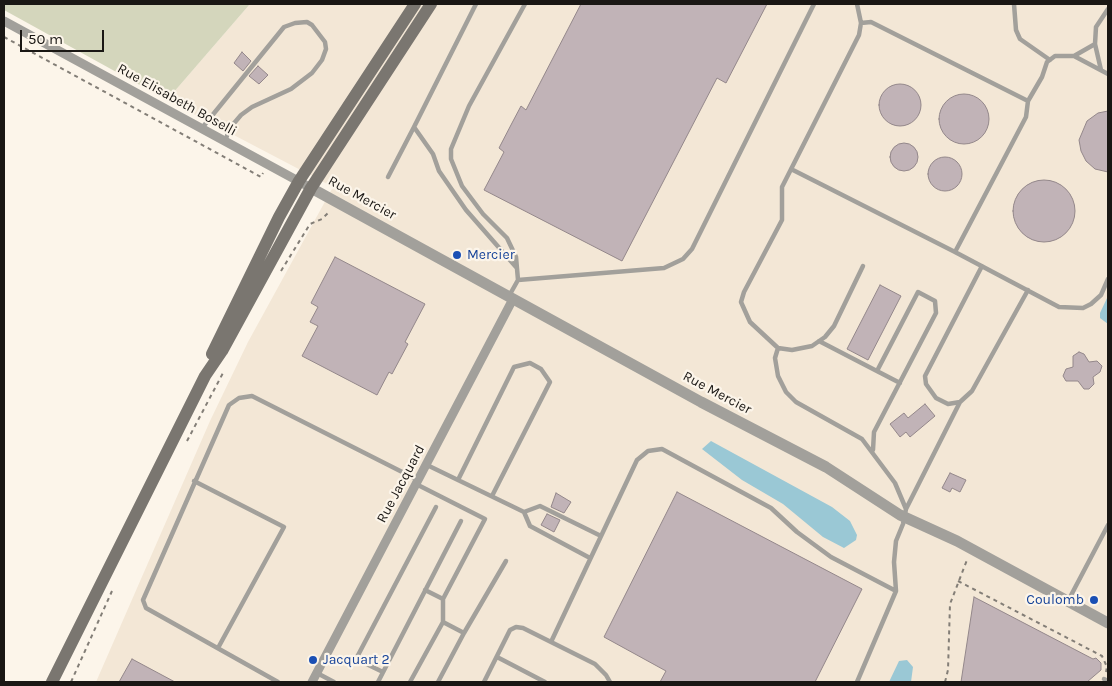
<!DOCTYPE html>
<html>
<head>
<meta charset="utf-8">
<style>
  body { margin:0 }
  #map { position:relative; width:1112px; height:686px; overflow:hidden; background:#fcf5ea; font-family:Karla,sans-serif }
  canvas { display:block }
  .frame { position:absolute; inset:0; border:5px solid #1a1714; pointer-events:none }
  .scale { position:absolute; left:20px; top:30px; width:84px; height:22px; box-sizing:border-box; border:2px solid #1a1714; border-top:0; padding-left:6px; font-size:15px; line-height:18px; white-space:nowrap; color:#1a1714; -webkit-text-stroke:4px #fcf5ea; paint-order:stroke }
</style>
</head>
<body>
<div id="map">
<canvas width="1112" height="686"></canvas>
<div class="frame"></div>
<div class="scale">50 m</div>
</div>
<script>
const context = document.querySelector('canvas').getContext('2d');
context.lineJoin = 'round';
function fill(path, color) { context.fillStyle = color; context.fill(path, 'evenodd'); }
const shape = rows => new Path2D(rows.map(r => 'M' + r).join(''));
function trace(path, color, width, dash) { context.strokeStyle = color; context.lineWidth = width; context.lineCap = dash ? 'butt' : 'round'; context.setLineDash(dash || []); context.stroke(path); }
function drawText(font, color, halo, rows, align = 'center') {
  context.font = font + ' Karla,sans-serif'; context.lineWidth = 4.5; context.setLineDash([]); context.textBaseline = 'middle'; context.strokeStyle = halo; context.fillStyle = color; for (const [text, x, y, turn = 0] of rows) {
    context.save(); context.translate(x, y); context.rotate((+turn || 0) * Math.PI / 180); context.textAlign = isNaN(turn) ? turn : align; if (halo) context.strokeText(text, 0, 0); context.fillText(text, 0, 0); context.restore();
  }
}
fill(shape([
  [250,4,1108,4,1108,682,96,682,210,421,248,342,333,187,167,100]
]), '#f3e7d6');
fill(shape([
  [4,4,250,4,167,100,4,10]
]), '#d4d6bc');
fill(shape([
  [1108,296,1108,324,1100,318,1100,313],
  [711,441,832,507,850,521,857,535,856,540,844,548,823,537,783,504,742,480,702,449],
  [907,660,913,667,911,682,889,682,899,661]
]), '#9ac8d5');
const building = shape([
  [581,4,767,4,726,83,717,78,622,261,484,190,504,152,499,148,512,123,521,106,526,110,581,4],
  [242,52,251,61,243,71,234,63,242,52],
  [258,66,268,75,259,84,249,76,258,66],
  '879 105a21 21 0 1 1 42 0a21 21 0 1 1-42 0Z',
  '939 119a25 25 0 1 1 50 0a25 25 0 1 1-50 0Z',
  [1108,111,1108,172,1095,169,1086,161,1081,151,1079,140,1087,121,1098,113,1108,111],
  '890 157a14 14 0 1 1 28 0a14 14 0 1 1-28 0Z',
  '928 174a17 17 0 1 1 34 0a17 17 0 1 1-34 0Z',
  '1013 211a31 31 0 1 1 62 0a31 31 0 1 1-62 0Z',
  [335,257,425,304,405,342,408,344,392,374,389,372,377,395,302,356,318,326,310,322,318,307,311,303,335,257],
  [880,285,901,296,868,360,847,349,880,285],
  [1079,352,1084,354,1089,362,1097,361,1102,366,1100,372,1093,377,1094,384,1089,389,1084,389,1078,381,1066,381,1063,376,1066,369,1073,367,1073,356,1079,352],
  [925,404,935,416,910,437,906,432,900,437,890,424,904,413,908,418,925,404],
  [950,473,966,480,960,492,952,488,950,492,942,488,950,473],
  [677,492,862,589,815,682,660,682,666,671,604,637,677,492],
  [556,493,571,502,564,513,551,507,556,493],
  [547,514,560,520,554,532,541,525,547,514],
  [974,597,1093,659,1096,658,1101,663,1101,670,1087,682,961,682,974,597],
  [132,659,175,682,119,682,132,659]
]);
fill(building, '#c1b3b7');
trace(building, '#94888b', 1);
trace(shape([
  [4,37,261,177,263,173],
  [332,177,334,187],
  [281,271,310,224,322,219,330,211],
  [187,441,223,373],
  [958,581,1102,656,1107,667,1106,672],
  [71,682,112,591],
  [945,682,948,670,950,604,967,560]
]), '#837e77', 2, [4, 4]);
trace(shape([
  [476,4,414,127,433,154,439,171,466,210,516,267],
  [1014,4,1016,30,1020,39,1050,60],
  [861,23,871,22,1028,101],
  [1074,56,1095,44],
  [1101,70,1095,44,1096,27,1108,9],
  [202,128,284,27,295,23,307,22,312,25,325,42,326,49,322,60,312,73,291,89,252,107,241,115,230,128,225,141],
  [791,169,955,252,1026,117,1028,101,1042,77,1047,62,1055,56,1074,56,1108,74],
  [388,177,414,127],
  [955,252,1059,307,1083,308,1091,304,1101,295,1108,279],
  [982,266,925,376,926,384,936,398,948,404,960,402,972,391,1028,290],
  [518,280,664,268,683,259,692,249,814,4],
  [509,296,518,280,516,257,507,238,483,214,462,186,451,159,451,149,469,106,525,4],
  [819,341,900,383],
  [778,348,750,322,741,302,744,292,782,220,782,187,859,35,861,23,857,4],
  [873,450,874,432,936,313,935,301,918,292,877,371],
  [427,465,524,512,530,526,590,558],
  [458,480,514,367,530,363,541,369,550,382,492,496],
  [194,481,284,527,218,648],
  [906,509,960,402],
  [524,512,540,506,601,536],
  [425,590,443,599],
  [1068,601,1108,525],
  [464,633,506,561],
  [497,657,545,682],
  [383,672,356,659,436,507],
  [317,673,334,682],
  [1104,679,1108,681],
  [278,682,146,608,143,600,229,405,239,398,252,396,418,480],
  [378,682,461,521],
  [410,682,443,622,443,599,485,519,416,484],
  [438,682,464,633,443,622],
  [484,682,510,630,516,627,523,628,551,642],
  [610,682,606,675,595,664,551,642,637,460,648,451,662,449,771,508,797,532,831,557,896,591],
  [857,682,896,591,894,562,896,541,903,524,906,509,895,483,862,439,796,402,786,392,778,376,775,358,778,348,792,350,812,346,825,337,834,326,863,266]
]), '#a2a09b', 4.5);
trace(shape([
  [4,21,311,188],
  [312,682,513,299]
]), '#a2a09b', 9);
trace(shape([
  [311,188,701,402,826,467,900,515,957,541,1108,623]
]), '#a2a09b', 11);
trace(shape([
  [212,354,279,217,299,181,415,4],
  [52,682,205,376,222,351,311,188,431,4]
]), '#7a7670', 12);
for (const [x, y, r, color] of [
  [457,255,5,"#1a4fb4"],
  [1094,600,5,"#1a4fb4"],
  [313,660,5,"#1a4fb4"]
]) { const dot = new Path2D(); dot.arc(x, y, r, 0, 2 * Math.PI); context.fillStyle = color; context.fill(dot); trace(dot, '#fcf5ea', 2); }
drawText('14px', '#1a1714', '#fcf5ea', [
  ["Rue Elisabeth Boselli",177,100,29],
  ["Rue Mercier",362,198,29],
  ["Rue Mercier",717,393,28],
  ["Rue Jacquard",401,484,-62]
]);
drawText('14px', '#164399', '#fcf5ea', [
  ["Mercier",467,255],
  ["Coulomb",1084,600,"right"],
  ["Jacquart 2",323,660]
], 'left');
</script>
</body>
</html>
